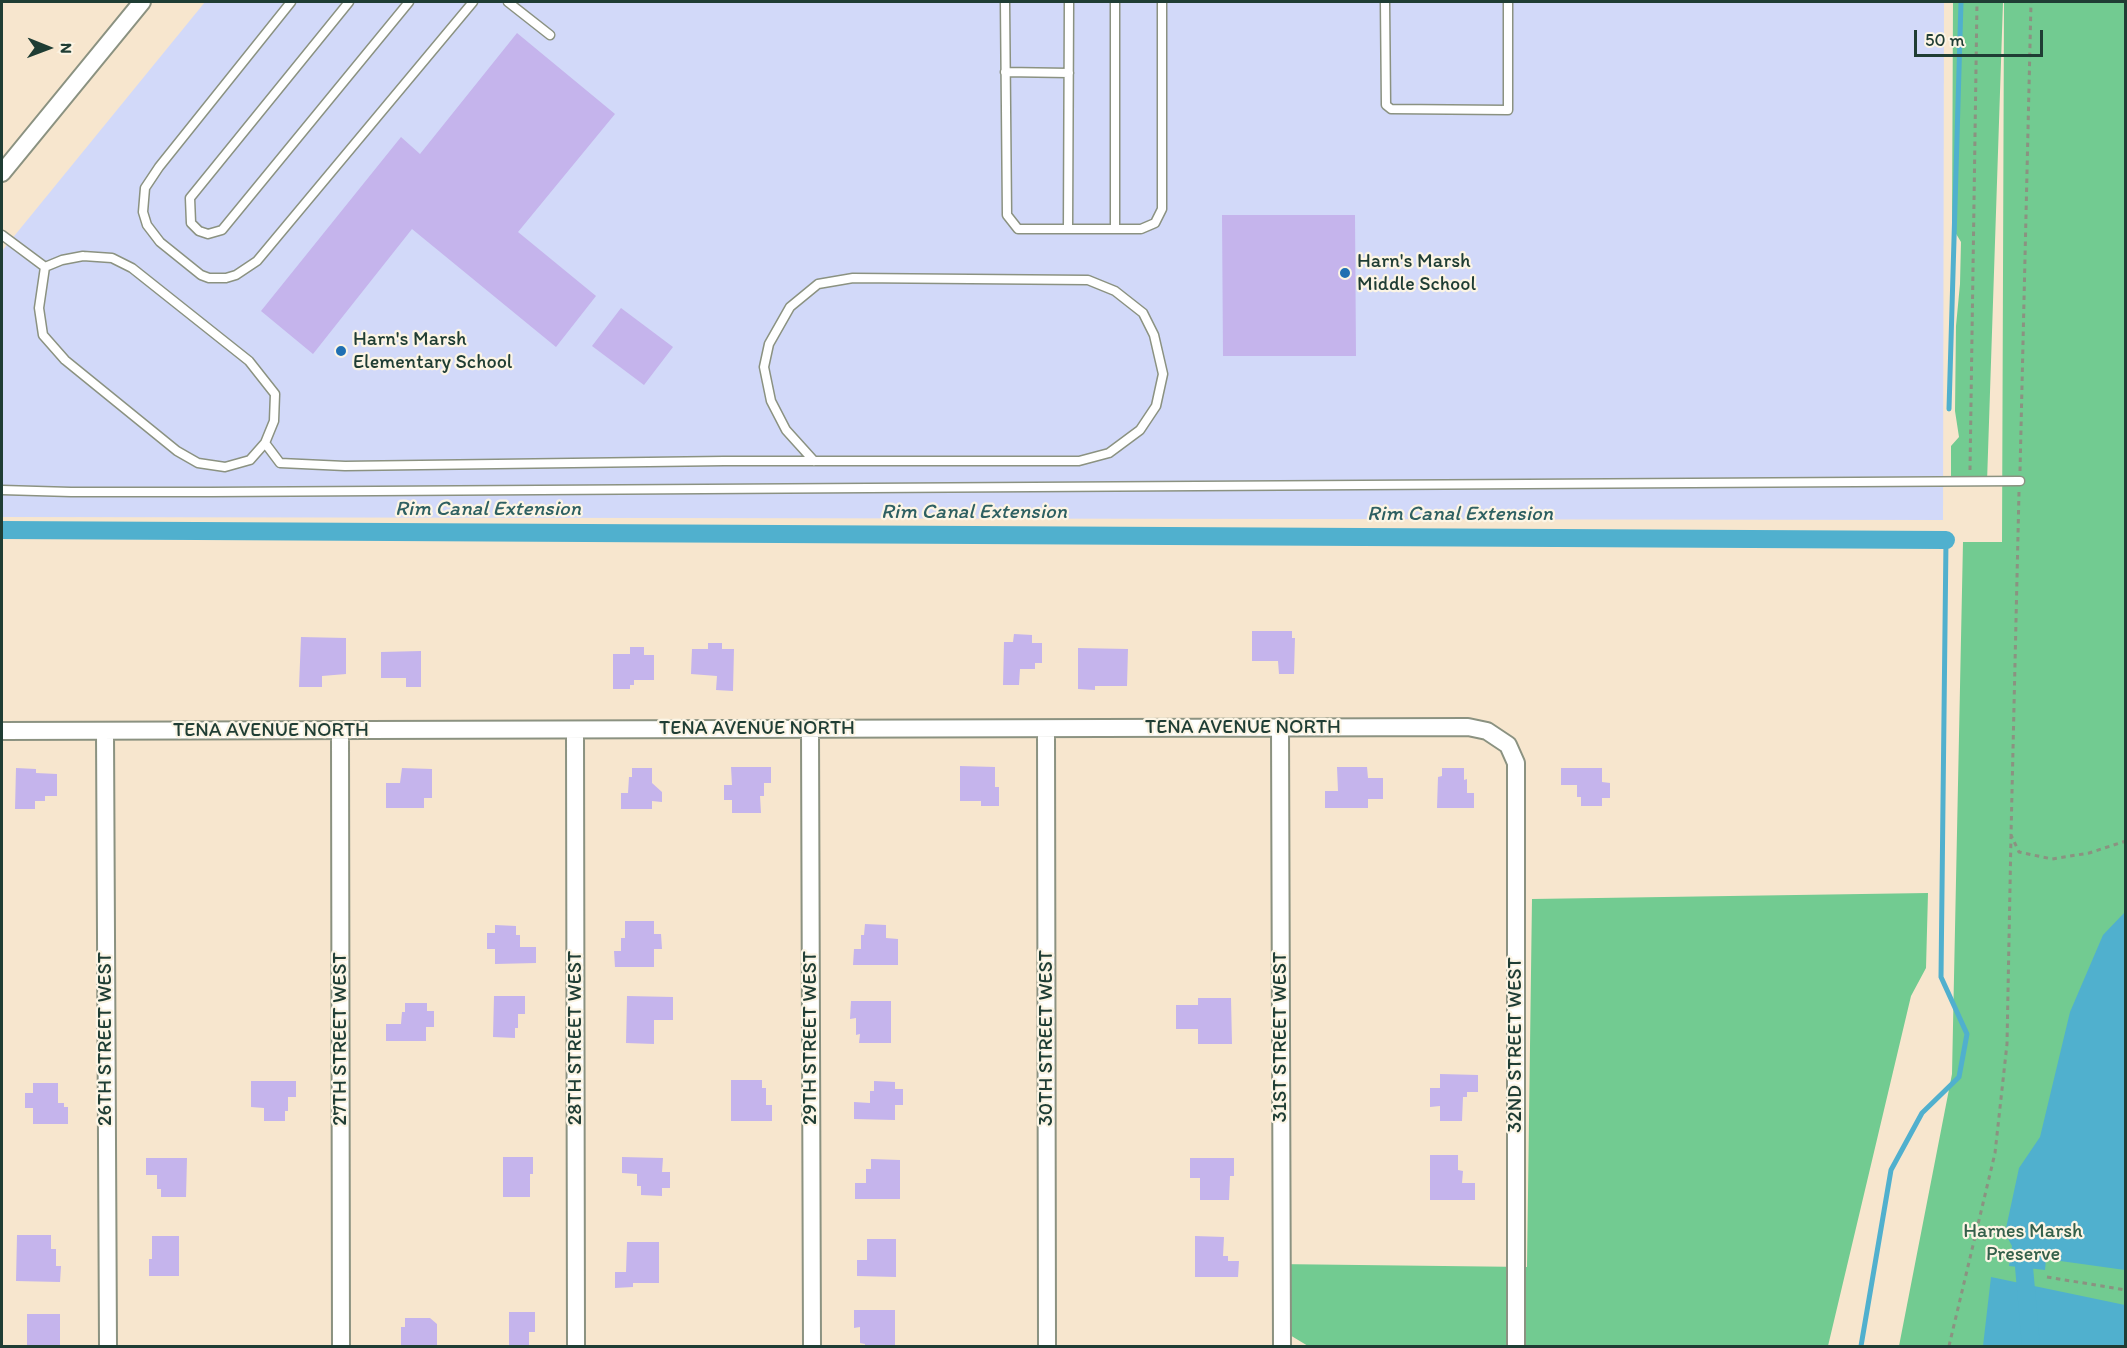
<!DOCTYPE html>
<html>
<head>
<meta charset="utf-8">
<style>
  body { margin:0 }
  #map { position:relative; width:2127px; height:1348px; overflow:hidden; background:#f7e6ce; font-family:Itim,sans-serif }
  canvas { display:block }
  .frame { position:absolute; inset:0; border:3px solid #1f3d34; pointer-events:none }
  .north { position:absolute; left:18px; top:18px; width:60px; height:60px; -webkit-text-stroke:4px #fcf5e5; paint-order:stroke; rotate:91deg; font-size:16px; font-weight:700; line-height:24px; text-align:center; color:#1f3d34 }
  .north::after { content:''; display:block; margin:auto; width:21px; height:27px; background:#1f3d34; clip-path:polygon(50% 0,100% 100%,50% 72%,0 100%) }
  .scale { position:absolute; left:1914px; top:30px; width:129px; height:27px; box-sizing:border-box; border:3px solid #1f3d34; border-top:0; padding-left:8px; font-size:18px; line-height:21px; white-space:nowrap; color:#1f3d34; -webkit-text-stroke:4px #fcf5e5; paint-order:stroke }
</style>
</head>
<body>
<div id="map">
<canvas width="2127" height="1348"></canvas>
<div class="frame"></div>
<div class="north">N</div>
<div class="scale">50 m</div>
</div>
<script>
const context = document.querySelector('canvas').getContext('2d');
context.lineJoin = 'round';
function fill(path, color) { context.fillStyle = color; context.fill(path, 'evenodd'); }
const shape = rows => new Path2D(rows.map(r => 'M' + r).join(''));
function trace(path, color, width, dash) { context.strokeStyle = color; context.lineWidth = width; context.lineCap = dash ? 'butt' : 'round'; context.setLineDash(dash || []); context.stroke(path); }
function drawText(font, color, halo, rows, align = 'center') {
  context.font = font + ' Itim,sans-serif'; context.lineWidth = 4.5; context.setLineDash([]); context.textBaseline = 'middle'; context.strokeStyle = halo; context.fillStyle = color; for (const [text, x, y, turn = 0] of rows) {
    context.save(); context.translate(x, y); context.rotate((+turn || 0) * Math.PI / 180); context.textAlign = isNaN(turn) ? turn : align; if (halo) context.strokeText(text, 0, 0); context.fillText(text, 0, 0); context.restore();
  }
}
fill(shape([
  [205,2,1944,2,1943,520,2,517,2,251]
]), '#d2d9f9');
fill(shape([
  [1953,2,2003,2,1987,482,1951,482,1951,446,1959,437,1955,411,1956,326,1960,284,1961,242,1952,227],
  [2004,2,2125,2,2125,1346,1899,1346,1952,1074,1963,542,2002,542],
  [1928,893,1926,968,1911,996,1828,1346,1308,1346,1275,1326,1275,1264,1527,1267,1532,899]
]), '#72cb91');
fill(shape([
  [2125,912,2125,1270,2046,1259,2045,1270,2009,1266,2012,1246,2005,1233,2019,1168,2040,1137,2070,1012,2103,935],
  [1991,1277,2125,1305,2125,1346,1983,1346]
]), '#50b0ce');
trace(shape([
  [1949,409,1961,2],
  [1861,1346,1891,1170,1922,1113,1959,1077,1967,1034,1941,977,1946,540]
]), '#50b0ce', 5);
trace(shape([
  [2,530,1946,540],
  [2031,1346,2024,1267,2032,1246]
]), '#50b0ce', 18);
fill(shape([
  [517,33,615,114,518,232,596,296,556,347,412,229,313,354,261,311,401,137,420,154],
  [1222,215,1355,215,1356,356,1223,356],
  [621,308,673,347,644,385,592,346],
  [1252,631,1292,631,1292,638,1295,638,1294,674,1279,674,1278,661,1252,661],
  [1014,634,1032,635,1032,643,1042,643,1042,663,1035,663,1035,669,1020,669,1019,685,1003,685,1004,642,1013,642],
  [301,637,346,638,346,674,322,676,322,687,299,687],
  [708,643,722,643,722,649,734,649,733,691,716,690,717,676,691,674,692,649,708,649],
  [630,647,644,647,644,655,654,655,654,680,634,680,634,685,630,685,630,689,613,689,613,654,630,654],
  [1078,648,1128,649,1127,686,1095,686,1095,690,1078,689],
  [421,651,421,687,406,687,406,678,381,678,381,652],
  [960,766,995,767,995,787,999,787,999,806,981,806,981,801,960,801],
  [731,767,771,767,771,783,764,783,764,796,760,796,761,813,732,813,732,800,724,800,724,785,732,785],
  [1337,767,1367,767,1368,778,1383,778,1383,799,1368,799,1368,808,1325,808,1325,791,1338,791],
  [16,768,36,769,36,773,57,774,57,796,45,796,45,801,35,801,35,809,15,809],
  [402,768,432,769,432,798,424,798,424,808,386,808,386,783,400,783],
  [632,768,652,768,652,783,662,792,662,802,652,801,652,809,621,809,621,793,628,793,629,777,632,777],
  [1442,768,1464,768,1464,780,1467,779,1467,793,1474,793,1474,808,1437,808,1438,777,1442,776],
  [1561,768,1602,768,1602,782,1610,783,1610,798,1602,798,1602,806,1581,806,1581,797,1577,797,1577,785,1561,785],
  [625,921,654,921,654,934,661,934,662,949,654,949,654,967,615,967,614,951,621,951,621,938,625,938],
  [865,924,886,925,886,938,898,939,898,965,853,965,854,949,861,949,861,935,864,935],
  [495,925,516,926,516,935,520,935,520,947,536,947,536,963,495,964,495,949,487,949,487,933,495,933],
  [494,996,525,996,525,1014,518,1014,518,1028,515,1028,515,1038,493,1037],
  [627,996,673,997,673,1020,654,1020,654,1044,626,1043],
  [1198,998,1231,998,1232,1044,1198,1044,1198,1029,1176,1029,1176,1005,1198,1005],
  [851,1001,891,1001,891,1043,859,1043,860,1034,856,1035,856,1018,850,1019],
  [405,1003,427,1003,427,1011,434,1011,434,1027,426,1027,426,1041,386,1041,386,1024,401,1024,402,1012,405,1012],
  [1440,1074,1478,1075,1478,1092,1467,1092,1467,1097,1463,1097,1462,1121,1440,1121,1440,1106,1430,1107,1430,1088,1440,1088],
  [731,1080,762,1080,762,1088,766,1088,766,1105,772,1105,772,1121,731,1121],
  [251,1081,296,1081,296,1097,288,1097,288,1111,285,1111,285,1121,264,1121,264,1108,251,1107],
  [874,1081,895,1082,895,1089,903,1089,903,1105,895,1105,895,1120,854,1119,854,1102,870,1103,870,1091,874,1091],
  [33,1083,58,1083,58,1103,64,1103,64,1107,68,1107,68,1124,33,1124,33,1108,25,1108,25,1093,33,1093],
  [1430,1155,1458,1155,1458,1170,1463,1171,1462,1183,1475,1183,1475,1200,1430,1200],
  [503,1157,533,1157,533,1174,530,1174,530,1197,503,1197],
  [622,1157,663,1158,662,1172,670,1172,670,1188,662,1188,662,1196,641,1195,641,1186,637,1186,637,1174,622,1173],
  [146,1158,187,1158,186,1197,161,1197,161,1189,157,1189,157,1175,146,1175],
  [1190,1158,1234,1158,1234,1176,1230,1176,1229,1200,1200,1200,1200,1178,1190,1178],
  [871,1159,900,1160,900,1199,855,1199,855,1183,866,1183,866,1169,871,1169],
  [17,1235,51,1235,51,1249,56,1249,56,1266,61,1266,60,1282,16,1281],
  [152,1236,179,1236,179,1276,149,1276,149,1259,152,1259],
  [1195,1236,1224,1237,1223,1256,1228,1256,1228,1261,1239,1261,1238,1277,1195,1277],
  [867,1239,896,1239,896,1277,857,1276,857,1260,867,1260],
  [627,1242,659,1242,659,1283,633,1283,633,1287,615,1288,615,1272,626,1272],
  [854,1310,895,1310,895,1347,865,1347,865,1344,860,1343,860,1327,854,1328],
  [509,1312,535,1312,535,1332,529,1332,529,1347,509,1347],
  [27,1314,60,1314,60,1347,27,1347],
  [405,1318,430,1318,437,1324,437,1347,401,1347,401,1327,405,1327]
]), '#c5b4ec');
const service = shape([
  [291,2,159,167,145,188,143,212,147,225,160,242,201,275,209,278,226,278,236,275,257,261,473,2],
  [349,2,190,198,191,223,199,231,208,234,222,230,409,2],
  [508,2,550,35],
  [1005,2,1007,215,1018,229,1141,229,1155,223,1162,209,1162,2],
  [1115,2,1115,229],
  [1385,2,1386,105,1391,109,1508,110,1508,2],
  [1005,72,1069,73],
  [1068,229,1069,2],
  [2,235,45,267],
  [83,256,112,258,132,268,249,361,275,394,274,421,265,443,250,460,225,467,198,463,177,451,65,360,43,335,39,308,45,267,62,260,83,256],
  [265,443,280,463,345,466,724,461,1079,461,1109,453,1140,430,1156,406,1163,374,1154,335,1143,313,1115,291,1088,280,853,278,818,284,790,307,769,344,764,367,771,401,786,430,814,461],
  [2,490,71,492,211,492,2020,481]
]);
const minor = shape([
  [2,173,142,2],
  [1280,727,1282,1346],
  [810,729,812,1346],
  [1046,729,1047,1346],
  [575,730,576,1346],
  [2,731,1468,727,1487,731,1508,745,1516,763,1516,1346],
  [105,732,108,1346],
  [340,732,341,1346]
]);
trace(service, '#8b9281', 11);
trace(minor, '#8b9281', 20);
trace(shape([
  [1970,470,1977,2],
  [2020,471,2031,2],
  [2019,492,2011,835,2019,852,2052,859,2089,853,2126,841],
  [2047,1277,2126,1290],
  [1949,1346,1995,1153,2007,1044,2011,836]
]), '#8b9281', 3, [4.5, 4.5]);
trace(service, '#fff', 8);
trace(minor, '#fff', 16);
for (const [x, y, r, color] of [
  [1345,273,6,"#1f6fb2"],
  [341,351,6,"#1f6fb2"]
]) { const dot = new Path2D(); dot.arc(x, y, r, 0, 2 * Math.PI); context.fillStyle = color; context.fill(dot); trace(dot, '#fcf5e5', 2); }
drawText('20px', '#1f3d34', '#fcf5e5', [
  ["Harn's Marsh",1357,262],
  ["Middle School",1357,285],
  ["Harn's Marsh",353,340],
  ["Elementary School",353,363]
], 'left');
drawText('20px', '#1f3d34', '#fcf5e5', [
  ["TENA AVENUE NORTH",1243,728],
  ["TENA AVENUE NORTH",757,729],
  ["TENA AVENUE NORTH",271,731],
  ["31ST STREET WEST",1281,1037,-90],
  ["28TH STREET WEST",576,1038,-90],
  ["29TH STREET WEST",811,1038,-90],
  ["30TH STREET WEST",1047,1038,-90],
  ["26TH STREET WEST",106,1039,-90],
  ["27TH STREET WEST",341,1039,-90],
  ["32ND STREET WEST",1516,1045,-90]
]);
drawText('20px', '#34604b', '#fcf5e5', [
  ["Harnes Marsh",2023,1232],
  ["Preserve",2023,1255]
]);
drawText('italic 21px', '#2e6062', '#fcf5e5', [
  ["Rim Canal Extension",488,510],
  ["Rim Canal Extension",974,513],
  ["Rim Canal Extension",1460,515]
]);
</script>
</body>
</html>
